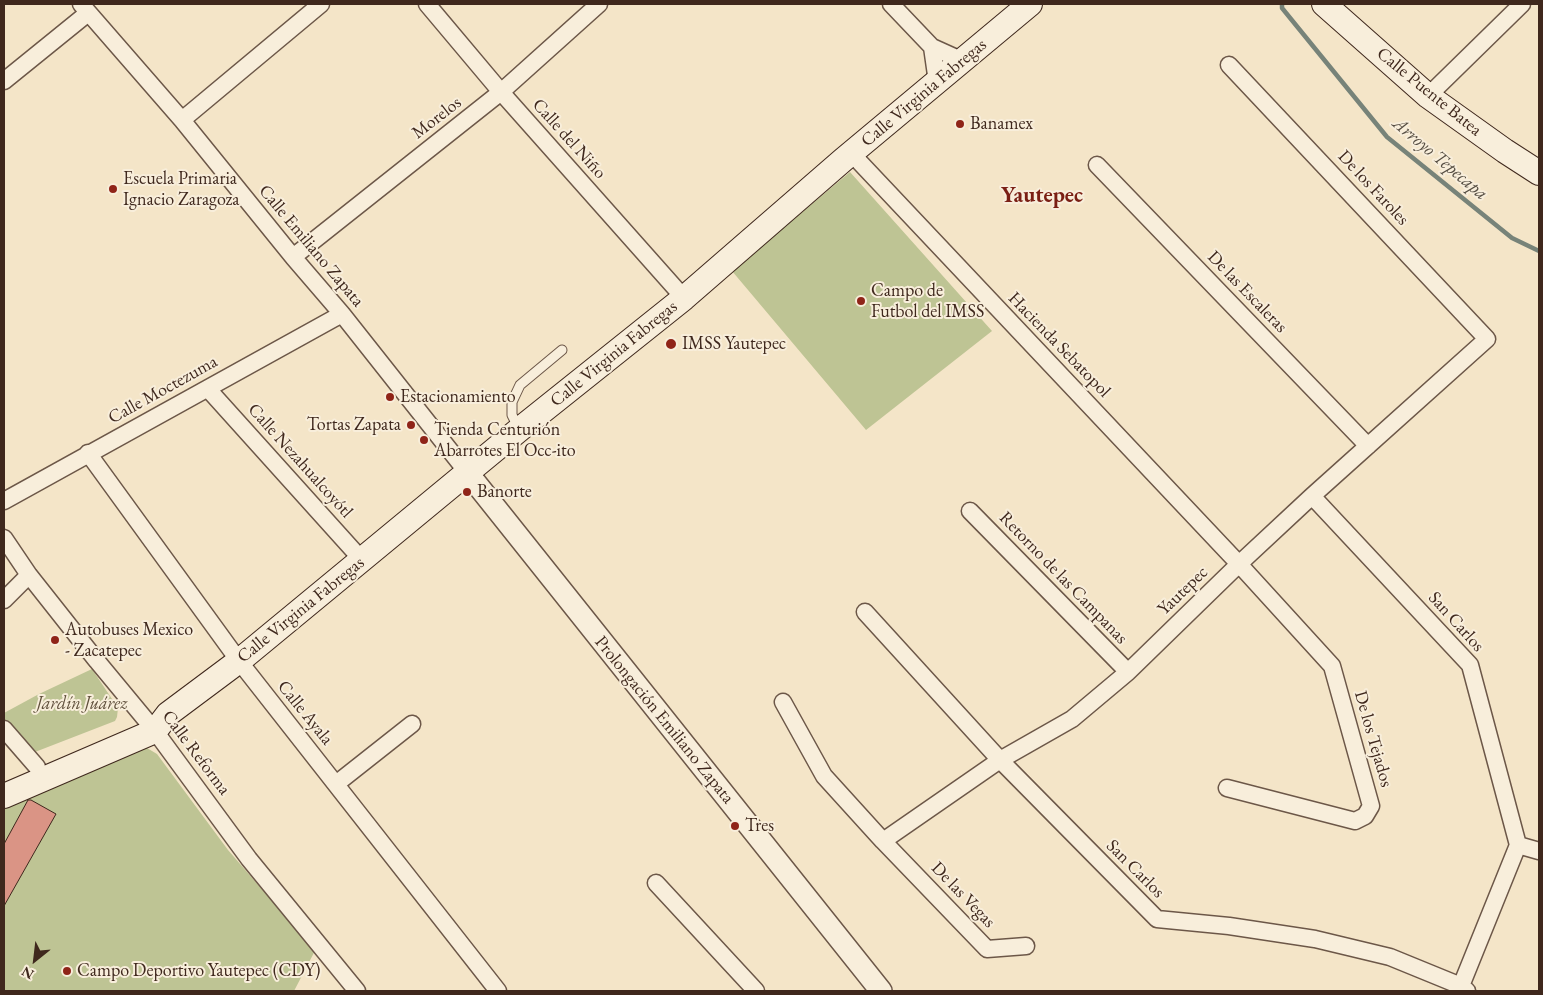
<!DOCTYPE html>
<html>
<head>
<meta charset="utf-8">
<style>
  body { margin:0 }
  #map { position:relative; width:1543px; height:995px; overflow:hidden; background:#f4e5c8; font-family:"EB Garamond",serif }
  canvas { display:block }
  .frame { position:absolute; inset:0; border:5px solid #3f281d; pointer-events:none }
  .north { position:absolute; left:10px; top:935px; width:50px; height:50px; -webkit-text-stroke:4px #f8eedb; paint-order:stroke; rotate:209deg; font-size:14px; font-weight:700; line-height:20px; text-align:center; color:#3f281d }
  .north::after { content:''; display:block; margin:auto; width:18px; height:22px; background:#3f281d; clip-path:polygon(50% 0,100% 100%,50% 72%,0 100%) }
</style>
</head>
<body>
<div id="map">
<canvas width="1543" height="995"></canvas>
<div class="frame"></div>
<div class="north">N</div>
</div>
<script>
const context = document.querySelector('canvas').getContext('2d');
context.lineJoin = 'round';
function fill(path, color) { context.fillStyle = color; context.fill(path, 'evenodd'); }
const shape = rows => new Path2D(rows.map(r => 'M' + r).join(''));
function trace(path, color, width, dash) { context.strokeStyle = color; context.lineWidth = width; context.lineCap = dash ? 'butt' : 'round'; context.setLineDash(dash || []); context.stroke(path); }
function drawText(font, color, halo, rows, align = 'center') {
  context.font = font + ' "EB Garamond",serif'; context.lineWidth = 4; context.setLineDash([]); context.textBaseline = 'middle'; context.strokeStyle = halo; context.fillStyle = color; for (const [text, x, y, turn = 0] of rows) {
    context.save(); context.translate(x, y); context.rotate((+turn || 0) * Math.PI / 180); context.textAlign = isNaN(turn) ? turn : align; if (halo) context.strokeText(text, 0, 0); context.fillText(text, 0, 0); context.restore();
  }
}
fill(shape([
  [850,172,992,331,866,430,732,271],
  [92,669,118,708,117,717,115,721,35,752,27,750,4,721,4,713,39,694],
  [142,745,157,754,228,850,291,923,318,945,294,991,4,991,4,796]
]), '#bec494');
trace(shape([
  [1282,4,1282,8,1387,137,1512,238,1539,251]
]), '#778379', 4.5);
const building = shape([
  [28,800,31,800,56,814,4,906,4,844,28,800]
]);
fill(building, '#da9485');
trace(building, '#3f281d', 1);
const service = shape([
  [519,429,512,415,512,402,520,385,562,350]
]);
const minor = shape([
  [81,4,182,120,293,257,342,314,467,472],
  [427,4,501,92,684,298],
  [891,4,932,47,937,82],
  [932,47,963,61],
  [4,81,88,13],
  [1428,96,1522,4],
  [182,120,321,4],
  [852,154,1239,564,1332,666,1371,806,1365,816,1355,821,1227,788],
  [1097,165,1368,446],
  [293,257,501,92,599,4],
  [208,389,362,560],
  [88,453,239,661,498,991],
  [1312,496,1470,665,1518,845],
  [4,501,342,314],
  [970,511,1128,672],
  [4,538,29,575,97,661,155,731,249,859,357,991],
  [4,600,29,575],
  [865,612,1000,760,1157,919,1229,926,1315,939,1390,957,1461,986,1467,991],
  [783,702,824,776,883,841,987,949,1026,946],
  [4,729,37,767],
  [336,784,412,724],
  [883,841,1000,760,1072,719,1128,672,1239,564,1312,496,1487,339,1229,65],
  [1518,845,1539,851],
  [656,883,756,991],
  [1461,986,1518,845]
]);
const tertiary = shape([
  [467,472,881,991]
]);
const secondary = shape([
  [1324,4,1428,96,1505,151,1539,173],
  [4,796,155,731,168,714,239,661,520,429,684,298,843,160,1030,4]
]);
trace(service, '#6c5748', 11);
trace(minor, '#6c5748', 19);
trace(tertiary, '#6c5748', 24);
trace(secondary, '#3f281d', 26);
trace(service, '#f8eedb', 9);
trace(minor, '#f8eedb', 16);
trace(tertiary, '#f8eedb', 21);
trace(secondary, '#f8eedb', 24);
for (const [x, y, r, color] of [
  [960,124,5,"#8f2418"],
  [113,189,5,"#8f2418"],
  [861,301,5,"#8f2418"],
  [671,344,6,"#8f2418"],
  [390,397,5,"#8f2418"],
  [411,425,5,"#8f2418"],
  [424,440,5,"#8f2418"],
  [467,492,5,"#8f2418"],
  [55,640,5,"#8f2418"],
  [735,826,5,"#8f2418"],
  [67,971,5,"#8f2418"]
]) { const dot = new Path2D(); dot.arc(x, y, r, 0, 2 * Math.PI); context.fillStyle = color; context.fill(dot); trace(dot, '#f8eedb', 2); }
drawText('18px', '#3f281d', '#f8eedb', [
  ["Calle Puente Batea",1429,92,39],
  ["Calle Virginia Fabregas",924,93,-40],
  ["Morelos",437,118,-38],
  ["Calle del Niño",569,139,48],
  ["De los Faroles",1373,188,47],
  ["Calle Emiliano Zapata",311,246,50],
  ["De las Escaleras",1247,292,46],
  ["Hacienda Sebatopol",1059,345,46],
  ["Calle Virginia Fabregas",614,354,-39],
  ["Calle Moctezuma",163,390,-29],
  ["Calle Nezahualcoyótl",300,461,48],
  ["Retorno de las Campanas",1063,578,46],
  ["Yautepec",1183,591,-44],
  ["Calle Virginia Fabregas",301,610,-39],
  ["San Carlos",1456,622,48],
  ["Calle Ayala",305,713,51],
  ["Prolongación Emiliano Zapata",664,720,51],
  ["De los Tejados",1373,739,74],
  ["Calle Reforma",196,753,53],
  ["San Carlos",1135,869,45],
  ["De las Vegas",963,895,46]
]);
drawText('18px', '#3f281d', '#f8eedb', [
  ["Banamex",970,124],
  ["Escuela Primaria",123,179],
  ["Ignacio Zaragoza",123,200],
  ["Campo de",871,291],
  ["Futbol del IMSS",871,312],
  ["IMSS Yautepec",682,344],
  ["Estacionamiento",400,397],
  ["Tortas Zapata",401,425,"right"],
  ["Tienda Centurión",434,430],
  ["Abarrotes El Occ-ito",434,451],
  ["Banorte",477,492],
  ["Autobuses Mexico",65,630],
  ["- Zacatepec",65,651],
  ["Tres",745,826],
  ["Campo Deportivo Yautepec (CDY)",77,971]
], 'left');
drawText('italic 18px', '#5f4f3b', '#f8eedb', [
  ["Jardín Juárez",82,704]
]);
drawText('italic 19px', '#564e43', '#f8eedb', [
  ["Arroyo Tepecapa",1440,159,40]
]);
drawText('bold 22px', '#7a1f14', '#f8eedb', [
  ["Yautepec",1042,196]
]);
</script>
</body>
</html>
